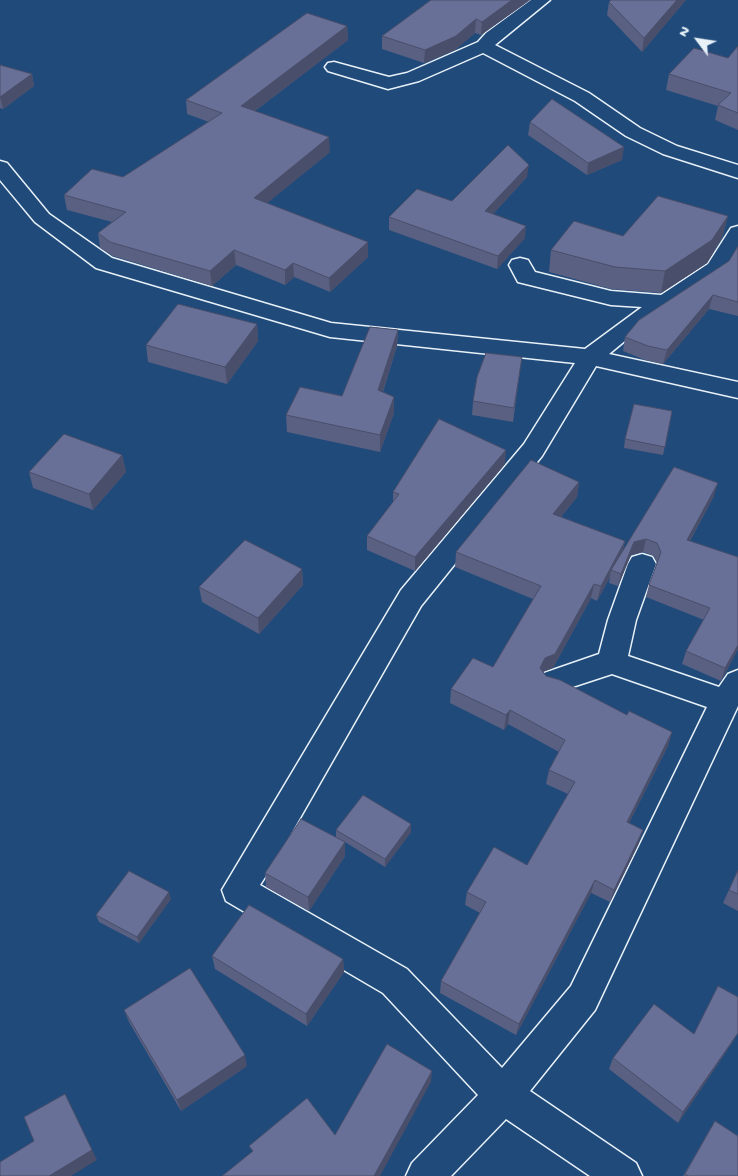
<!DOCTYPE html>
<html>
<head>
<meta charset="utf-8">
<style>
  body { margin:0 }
  #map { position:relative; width:738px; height:1176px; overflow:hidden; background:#1f4a7a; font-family:"Gochi Hand",sans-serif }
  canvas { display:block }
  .north { position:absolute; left:673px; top:15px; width:50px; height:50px; -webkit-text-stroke:4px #1f4a7a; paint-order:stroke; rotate:301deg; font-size:14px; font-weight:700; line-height:20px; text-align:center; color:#e8f1f8 }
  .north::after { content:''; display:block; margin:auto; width:18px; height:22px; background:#e8f1f8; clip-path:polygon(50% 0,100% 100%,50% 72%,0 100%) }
</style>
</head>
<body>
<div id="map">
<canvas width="738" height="1176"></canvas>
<div class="north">N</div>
</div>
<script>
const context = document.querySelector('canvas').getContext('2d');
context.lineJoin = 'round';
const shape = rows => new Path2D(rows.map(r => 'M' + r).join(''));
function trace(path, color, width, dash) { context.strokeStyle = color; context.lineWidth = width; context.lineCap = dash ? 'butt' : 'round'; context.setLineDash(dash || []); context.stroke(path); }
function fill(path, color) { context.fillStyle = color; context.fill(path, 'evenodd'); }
const minor = shape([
  [531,0,550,0,495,45,589,93,640,128,677,146,738,165,738,178,663,154,626,136,575,101,483,53,419,81,388,89,328,71,325,67,328,63,334,62,389,77,407,73,478,42,486,33,531,0],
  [0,161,7,163,49,214,112,258,331,323,585,349,642,307,611,305,518,282,509,265,512,260,520,258,528,260,535,272,611,291,661,295,708,264,731,228,738,226,738,250,724,273,632,335,609,354,738,382,738,398,596,366,542,456,421,606,276,860,260,885,407,969,502,1068,571,986,707,707,612,674,554,693,544,689,539,681,544,673,599,654,608,620,628,564,632,557,642,554,652,557,656,564,636,620,628,656,719,687,728,674,738,670,738,706,595,1010,530,1091,636,1163,642,1176,590,1176,506,1119,451,1176,406,1176,412,1163,478,1095,383,993,226,901,222,890,401,590,524,444,575,363,330,337,96,268,35,222,0,180,0,161]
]);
trace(minor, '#e8f1f8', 3);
fill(minor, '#1f4a7a');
fill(shape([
  [431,0,530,0,481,35,475,33,455,50,424,63,382,49,382,36],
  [611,0,686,0,642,52,607,15,609,2],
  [347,26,348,40,255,111,330,152,267,203,368,257,330,292,294,277,285,285,236,265,212,286,113,256,100,248,98,233,112,222,67,210,64,195,123,177,209,122,187,114,186,100],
  [738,46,738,130,715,120,718,106,666,90,669,74,728,58],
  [0,65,32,74,34,86,3,109,0,108],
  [530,122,622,160,587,175,528,135],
  [527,177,493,214,525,238,497,269,389,230,389,217,452,201],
  [728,216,722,238,707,263,661,293,611,289,549,272,551,250],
  [738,246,738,316,709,309,663,364,645,360,623,351,625,337,729,261],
  [257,324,258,341,227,384,148,362,146,345],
  [398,330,397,346,383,392,394,397,394,413,380,452,287,432,286,415,342,396],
  [520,371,513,422,472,415,473,401],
  [672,411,663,455,624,448,625,439],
  [122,455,126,472,93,510,33,488,29,472],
  [505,464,415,571,367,550,367,536,393,502,393,492],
  [579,482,577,497,561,517,625,541,622,553,714,496,690,541,738,557,738,649,721,681,682,664,686,651,704,620,646,597,649,585,657,563,654,556,643,552,631,555,618,586,609,583,610,577,597,601,591,598,553,668,543,672,546,676,627,715,672,732,668,746,629,823,639,843,610,902,591,893,516,1035,440,993,441,981,480,913,465,905,467,892,527,865,568,794,546,784,549,770,559,752,508,724,504,730,450,703,451,689,493,667,533,599,455,567,456,552],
  [302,569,303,585,259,634,202,602,199,587],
  [411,824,411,832,385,867,345,842,345,856,309,911,266,887,265,873,336,837,336,830],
  [738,870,738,911,723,903],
  [171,899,139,943,99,922,96,915],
  [212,956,343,959,344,972,307,1026,215,969],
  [124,1010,247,1066,181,1111,129,1022],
  [694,1034,732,1043,678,1123,609,1069,613,1058],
  [715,1121,738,1176,683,1176,709,1131]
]), '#596082');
fill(shape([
  [512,0,530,0,481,35,482,22],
  [677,0,686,0,642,52,644,38],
  [476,19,475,33,455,50,424,63,425,50],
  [347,26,348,40,243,120,241,106],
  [32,74,34,86,3,109,0,97],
  [329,137,330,152,255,213,254,198],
  [624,147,622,160,587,175,588,163],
  [529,165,527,177,484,224,485,211],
  [728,216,722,238,707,263,661,293,665,271],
  [526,226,525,238,497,269,498,256],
  [368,242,368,257,330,292,329,278],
  [234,250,236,265,212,286,210,271],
  [293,263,294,277,285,285,285,270],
  [713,295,709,309,663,364,667,350],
  [257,324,258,341,227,384,225,367],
  [398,330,397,346,378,406,378,390],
  [394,397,394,413,380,452,380,435],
  [506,450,505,464,415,571,415,557],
  [122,455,126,472,93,510,89,494],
  [579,482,577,497,551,529,553,514],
  [718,483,714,496,683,553,687,540],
  [646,539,643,552,631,555,618,586,621,574,634,542],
  [625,541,621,556,611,570,610,577,597,601,601,586],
  [302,569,303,585,259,634,258,618],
  [594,584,591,598,553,668,542,672,540,668,545,658],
  [738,645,738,649,721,681,725,668],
  [510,710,508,724,504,730,506,715],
  [672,732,668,746,623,835,627,822],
  [411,824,411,832,385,867,385,859],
  [643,830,639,843,610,902,614,890],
  [345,842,345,856,309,911,308,897],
  [595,880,591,893,516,1035,519,1024],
  [169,892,171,899,139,943,137,937],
  [343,959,344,972,307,1026,306,1014],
  [738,1033,732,1043,678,1123,683,1112],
  [245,1055,247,1066,181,1111,177,1100],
  [432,1071,431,1082,380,1176,374,1176],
  [65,1094,97,1160,71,1176,49,1176]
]), '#494e6a');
const building = shape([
  [431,0,512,0,482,22,476,19,456,36,425,50,382,36,431,0],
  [611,0,677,0,644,38,609,2,611,0],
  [307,13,347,26,241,106,329,137,254,198,368,242,329,278,293,263,285,270,234,250,210,271,110,242,98,233,126,212,64,195,92,169,123,177,222,113,186,100,307,13],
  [738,46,738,113,718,105,731,93,669,74,694,48,728,58,738,46],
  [0,65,32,74,0,97,0,65],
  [552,99,624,147,588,163,530,122,552,99],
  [508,145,529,165,485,211,526,226,498,256,389,217,417,189,452,201,508,145],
  [658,196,728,216,712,240,665,271,615,267,551,250,574,221,623,236,658,196],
  [738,246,738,302,713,295,667,350,648,346,625,337,639,320,729,261,738,246],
  [178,304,257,324,225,367,146,345,178,304],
  [370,327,398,330,378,390,394,397,380,435,286,415,300,387,342,396,370,327],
  [486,353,522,357,514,408,473,401,477,377,486,353],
  [634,404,672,411,665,447,625,439,634,404],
  [439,419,506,450,415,557,367,536,399,494,393,492,439,419],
  [64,434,122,455,89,494,29,472,64,434],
  [531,460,579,482,553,514,625,541,601,586,594,584,555,654,545,658,540,668,546,676,560,680,627,715,629,711,672,732,627,822,643,830,614,890,595,880,519,1024,441,981,486,902,467,892,494,847,527,865,575,782,549,770,565,740,510,710,506,715,451,689,473,658,493,667,541,586,456,552,531,460],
  [674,467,718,483,687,540,738,557,738,645,725,668,686,651,710,608,649,585,661,552,657,543,646,539,634,542,621,574,611,570,674,467],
  [245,540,302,569,258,618,199,587,245,540],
  [363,795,411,824,385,859,336,830,363,795],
  [301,819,345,842,308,897,265,873,301,819],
  [738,870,738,894,729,890,738,870],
  [129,871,169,892,137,937,96,915,129,871],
  [249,905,343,959,306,1014,212,956,249,905],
  [190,968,245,1055,177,1100,124,1010,190,968],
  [718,986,738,997,738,1033,683,1112,613,1058,654,1004,694,1034,718,986],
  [387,1044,432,1071,374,1176,222,1176,253,1151,249,1146,307,1098,335,1135,387,1044],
  [65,1094,92,1150,49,1176,0,1176,0,1162,34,1141,24,1117,65,1094],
  [715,1121,738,1136,738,1176,688,1176,685,1174,715,1121]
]);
fill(building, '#687097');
trace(building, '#494e6a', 1);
</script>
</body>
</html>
